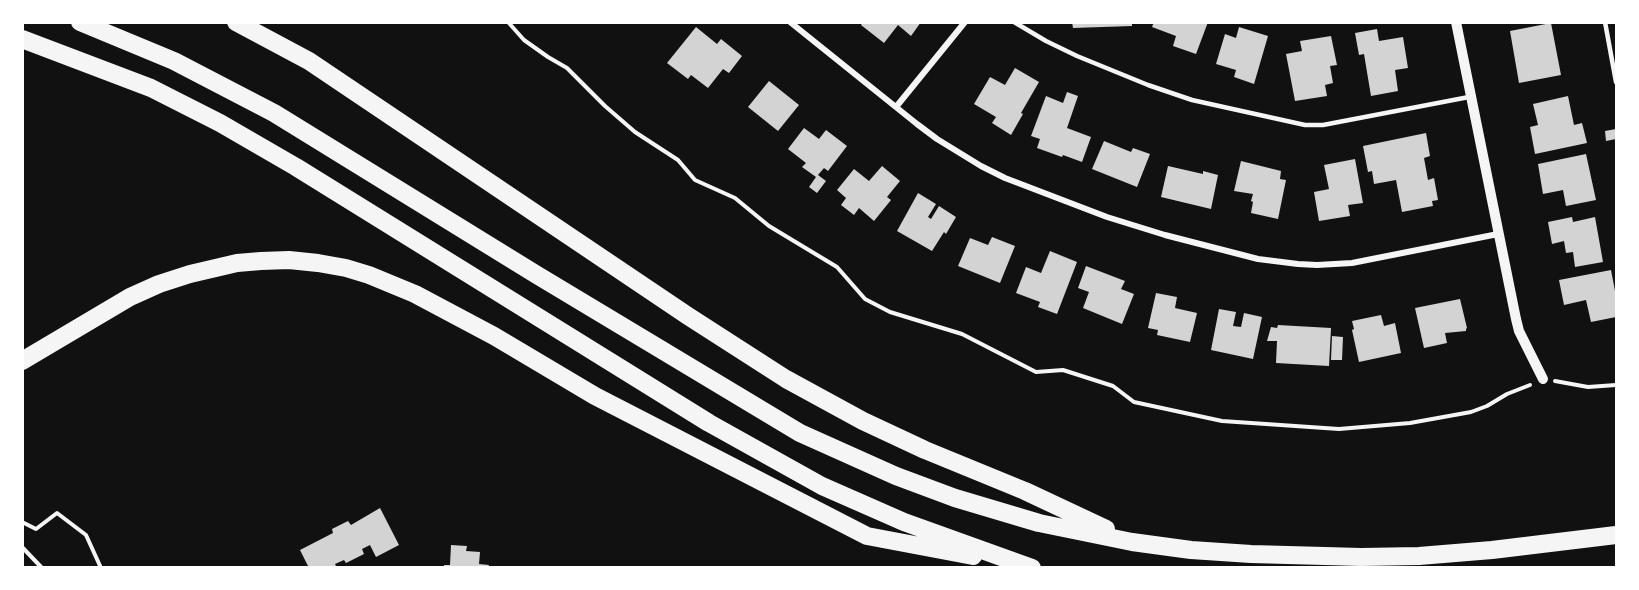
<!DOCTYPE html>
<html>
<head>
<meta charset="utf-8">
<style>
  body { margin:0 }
  #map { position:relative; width:1639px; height:590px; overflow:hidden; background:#111; font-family:Commissioner,sans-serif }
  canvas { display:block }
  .frame { position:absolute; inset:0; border:24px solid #fff; pointer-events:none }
</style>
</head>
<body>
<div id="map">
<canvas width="1639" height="590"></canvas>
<div class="frame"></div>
</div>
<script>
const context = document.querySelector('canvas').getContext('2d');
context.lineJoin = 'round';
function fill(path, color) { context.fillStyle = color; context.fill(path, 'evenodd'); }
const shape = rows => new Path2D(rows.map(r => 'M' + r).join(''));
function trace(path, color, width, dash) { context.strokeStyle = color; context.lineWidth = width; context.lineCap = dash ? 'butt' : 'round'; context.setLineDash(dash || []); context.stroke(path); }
fill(shape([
  [863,22,921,22,911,36,898,25,884,43,861,25],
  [1072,22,1132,22,1132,26,1073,28],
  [1154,22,1208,22,1196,54,1173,46,1176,36,1152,27],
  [1551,23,1561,75,1519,83,1510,31],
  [696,27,717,44,721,39,742,56,729,73,723,69,708,88,691,75,688,79,667,63],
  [1239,27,1268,36,1254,84,1234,77,1236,70,1216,64,1225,34,1236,38],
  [1377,29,1379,41,1403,37,1408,68,1395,70,1398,91,1371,96,1364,54,1359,55,1355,33],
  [1331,36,1337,65,1330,66,1333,83,1325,85,1327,96,1295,101,1286,54,1302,51,1300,41],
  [1015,68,1039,82,1021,113,1023,114,1011,135,992,123,996,117,974,104,990,77,1005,85],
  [769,81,799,105,778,131,748,107],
  [1067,92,1078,96,1067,128,1091,137,1082,162,1063,155,1062,157,1037,148,1040,139,1031,136,1046,96,1063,103],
  [1568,96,1574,125,1582,123,1587,143,1535,154,1530,127,1538,125,1533,104],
  [804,128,819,139,826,130,847,146,828,171,824,168,818,175,826,181,817,193,809,187,816,177,802,167,806,163,788,149],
  [1616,129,1616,139,1606,141,1605,131],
  [1426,133,1430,156,1424,158,1428,180,1434,178,1438,200,1432,201,1433,206,1402,212,1396,180,1374,184,1372,171,1368,172,1363,146],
  [1104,141,1131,152,1133,148,1150,154,1137,187,1092,169],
  [1586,154,1596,200,1566,206,1563,190,1543,194,1538,164],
  [1355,159,1363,203,1348,205,1350,216,1319,221,1314,192,1329,189,1324,165],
  [1241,161,1281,171,1280,179,1286,180,1278,219,1251,213,1253,202,1251,201,1253,194,1234,191],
  [882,166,900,181,887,197,891,200,874,221,859,208,854,215,841,205,846,198,837,190,854,169,869,181],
  [1168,166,1203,174,1203,171,1218,175,1211,209,1161,197],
  [918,193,936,204,928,217,931,219,939,206,956,217,946,234,944,232,932,251,897,231],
  [1572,217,1573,222,1595,217,1603,262,1575,267,1573,252,1566,253,1564,241,1552,244,1548,222],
  [992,237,1015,246,1000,283,958,266,970,238,988,245],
  [1050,251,1077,262,1057,314,1038,307,1040,302,1016,293,1026,267,1041,273],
  [1086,266,1125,281,1121,289,1134,294,1122,324,1083,308,1089,292,1078,288],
  [1611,270,1616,296,1616,317,1591,322,1586,300,1564,305,1559,280],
  [1156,293,1177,297,1175,308,1197,313,1190,342,1157,335,1158,330,1148,328],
  [1460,299,1467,328,1466,329,1466,331,1445,333,1447,343,1424,348,1415,308],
  [1219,309,1236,312,1233,326,1241,327,1244,313,1262,317,1253,359,1211,350],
  [1381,315,1384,326,1395,323,1401,353,1359,362,1352,330,1354,329,1352,321],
  [1278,325,1331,328,1329,366,1276,363,1277,341,1267,341,1271,327,1277,328],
  [1332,336,1343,337,1342,360,1331,360],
  [380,508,399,545,376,557,370,545,362,549,364,554,346,563,344,560,335,564,337,568,309,568,300,550,333,533,332,529,348,521,351,525],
  [451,545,467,546,466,551,480,552,479,564,489,565,488,568,444,568,444,565,450,565]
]), '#d3d3d3');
trace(shape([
  [508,22,524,40,548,57,567,68,605,106,635,132,678,160,695,180,735,198,769,226,837,267,865,299,890,312,962,334,1036,372,1063,370,1113,386,1134,402,1222,421,1339,429,1410,423,1471,412,1487,406,1507,394,1530,385],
  [1555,381,1588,387,1616,385],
  [22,522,36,529,57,513,86,535,101,568],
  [22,547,42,568]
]), '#f5f5f5', 4);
trace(shape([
  [1014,22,1046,41,1077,56,1148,85,1192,100,1305,125,1323,125,1469,97],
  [1605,22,1616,82]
]), '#f5f5f5', 4.5);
trace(shape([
  [790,22,917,124,937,139,981,166,1005,178,1107,217,1165,235,1258,259,1298,264,1317,265,1352,263,1498,234],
  [896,107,965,22]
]), '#f5f5f5', 6);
trace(shape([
  [1456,22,1516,319,1519,331,1543,379]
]), '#f5f5f5', 10);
trace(shape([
  [80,22,174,61,274,113,537,275,800,433,896,476,955,498,1039,523,1132,542,1191,550,1251,554,1361,557,1419,556,1492,550,1616,535],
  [236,22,309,61,688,316,786,379,863,421,925,450,1025,491,1106,529],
  [22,39,151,88,220,123,296,167,709,423,822,486,904,522,1032,568],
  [22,361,130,297,159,284,190,274,237,263,261,261,289,260,318,263,346,268,369,275,415,294,494,336,595,396,867,536,973,556]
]), '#f5f5f5', 18);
</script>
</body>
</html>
